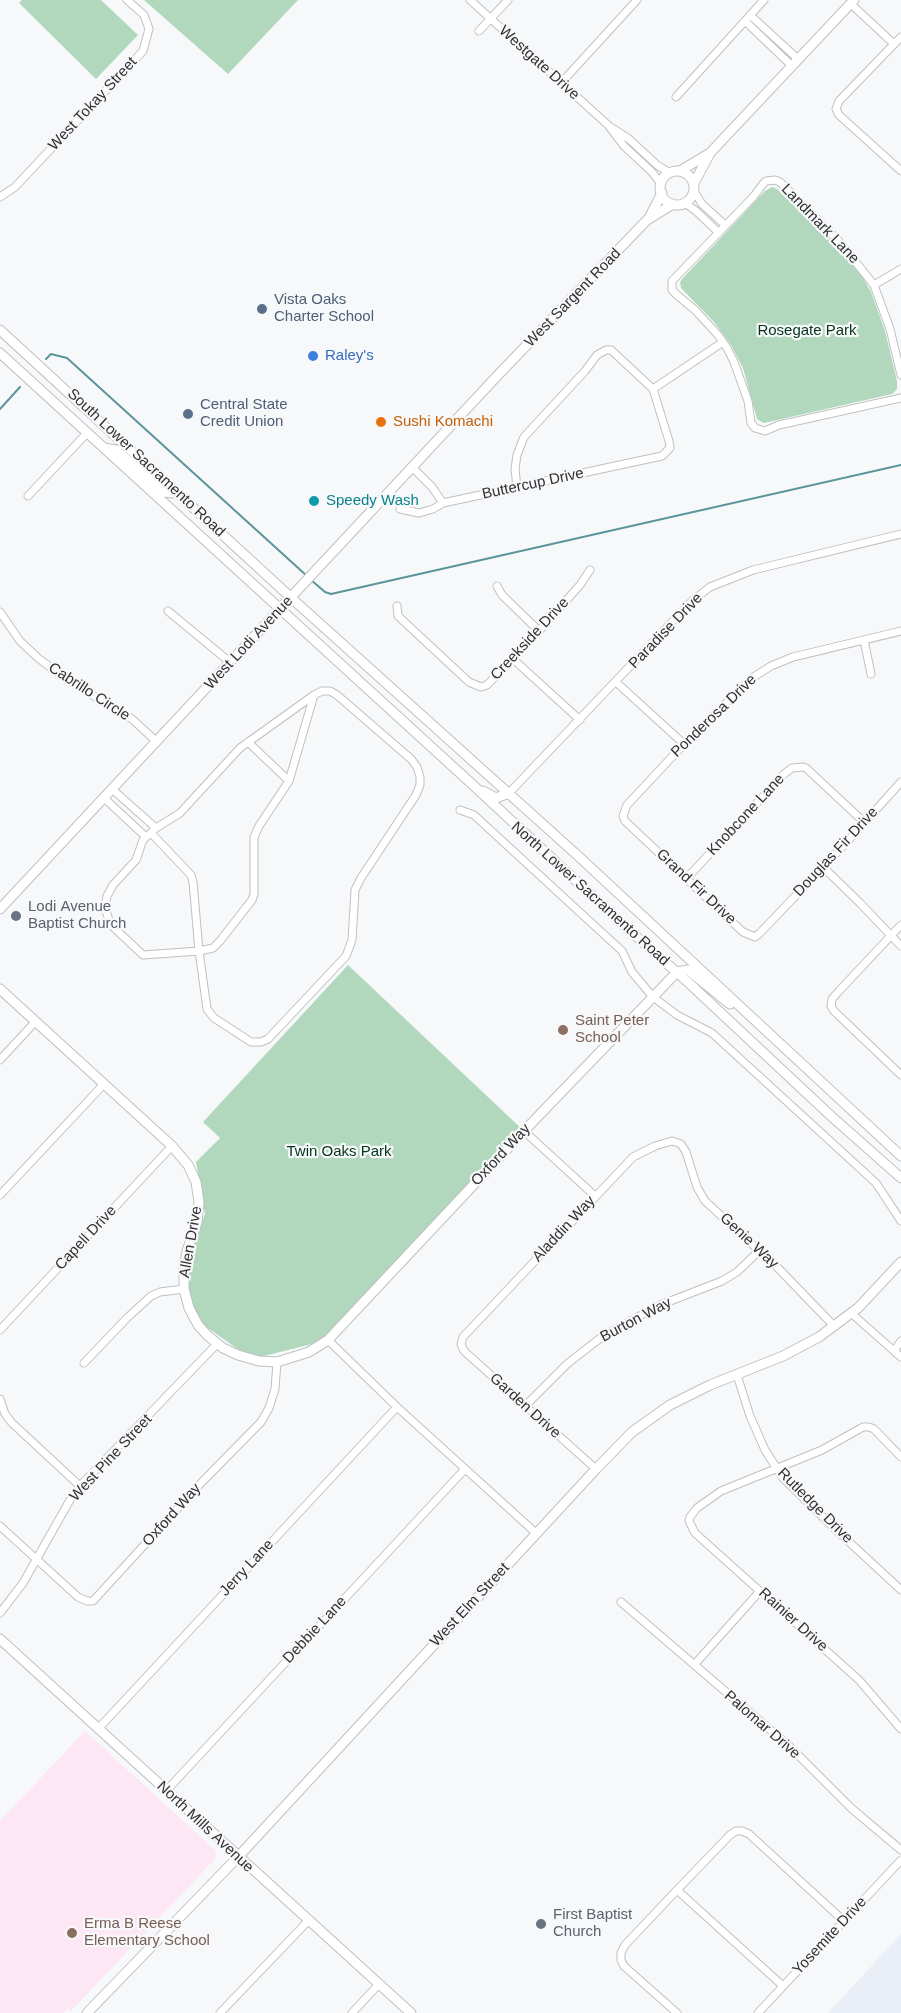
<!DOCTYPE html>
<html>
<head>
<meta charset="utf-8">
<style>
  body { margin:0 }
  canvas { display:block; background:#f7f8fa }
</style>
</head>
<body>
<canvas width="901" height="2013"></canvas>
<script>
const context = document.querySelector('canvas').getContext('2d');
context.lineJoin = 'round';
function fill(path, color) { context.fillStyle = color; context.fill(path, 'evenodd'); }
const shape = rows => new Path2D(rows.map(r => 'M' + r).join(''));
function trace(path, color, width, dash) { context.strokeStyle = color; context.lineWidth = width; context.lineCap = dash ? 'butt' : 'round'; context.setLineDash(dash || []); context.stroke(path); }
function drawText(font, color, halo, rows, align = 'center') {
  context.font = font + ' Helvetica,sans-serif'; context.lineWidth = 4.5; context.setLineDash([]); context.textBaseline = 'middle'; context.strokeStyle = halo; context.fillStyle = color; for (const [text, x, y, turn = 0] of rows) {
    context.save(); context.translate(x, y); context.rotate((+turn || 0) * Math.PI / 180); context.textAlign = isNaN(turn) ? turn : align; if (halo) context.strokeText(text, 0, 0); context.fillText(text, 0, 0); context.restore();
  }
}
fill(shape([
  [901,1934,901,2013,828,2013]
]), '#eaeef7');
fill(shape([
  [85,1731,216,1851,215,1859,71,2011,68,2008,63,2013,0,2013,0,1821]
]), '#fee7f4');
fill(shape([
  [22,0,101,0,138,35,96,79,19,3],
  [144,0,298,0,228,74],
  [772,187,777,189,832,239,862,276,871,292,885,331,897,381,897,389,892,394,764,423,760,421,757,419,743,368,731,345,714,322,681,288,680,282,683,278,765,191],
  [348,965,524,1131,328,1340,252,1359,195,1319,184,1268,205,1214,196,1162,220,1138,203,1122]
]), '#b1d7bd');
trace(shape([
  [46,359,51,354,67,358,307,576],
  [0,409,20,387],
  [311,580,325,592,331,594,901,465]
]), '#5a9699', 2);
const street = shape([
  [470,0,608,125,624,146,652,172,661,184],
  [851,4,894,44],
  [750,15,798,59],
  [745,21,792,66],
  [479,31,508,0],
  [901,37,839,101,836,109,839,115,901,171],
  [561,83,637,0],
  [676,97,764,0],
  [612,128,629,139,657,165,670,173],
  [694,191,702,204,725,225],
  [0,197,15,187,143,51,149,29,144,15,127,0],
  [685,203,696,211,718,232],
  [874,285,901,269],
  [901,375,890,329,874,285,838,240,780,182,775,180,766,181,763,184,754,196,672,281,672,290,677,295,695,310,718,335,727,348,734,362,748,401,751,423,755,428,765,431,779,425,901,398],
  [653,389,723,342],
  [412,467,432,487,443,503],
  [28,496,87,433],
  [400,509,419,513,433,509,443,503,657,457,662,456,670,448,669,441,653,389,611,350,606,350,597,355,585,371,524,437,517,455,515,469,517,487],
  [497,586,502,595,539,631],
  [397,606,398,616,469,682,481,687,487,685,539,631,580,585,590,570],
  [168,611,231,663],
  [0,612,20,641,38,658,67,680,132,719,157,742],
  [901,631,793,657,771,666,752,678,684,744,627,805,623,816,625,821,743,932,755,937,760,933,845,844,901,782],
  [864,640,871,674],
  [513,659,580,720],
  [616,682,684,744],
  [248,742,289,781],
  [112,789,156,828],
  [509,793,692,601,710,587,753,570,901,534],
  [104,798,146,837],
  [460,810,474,815,622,951,632,972,653,997,677,1015,712,1033,876,1183,901,1221],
  [151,833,191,875,193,882,199,951,207,1009,214,1018,251,1042,261,1042,268,1039,346,956,352,940,355,890,361,878,416,795,420,785,420,777,417,767,411,759,337,695,330,691,322,691,314,695,240,748,180,813,156,828,143,840,136,860,113,885,107,896,105,907,110,924,143,955,199,951,213,948,220,941,252,900,254,894,254,837,259,826,289,781,314,695],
  [823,867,860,903,901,946],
  [687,878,784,774,792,768,803,767,806,768,864,822],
  [901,925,839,991,832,999,831,1006,834,1011,901,1075],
  [0,1060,36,1021],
  [524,1131,595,1196],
  [0,1195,104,1084],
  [851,1313,894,1351],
  [0,1330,172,1146],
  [328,1340,397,1407,537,1534],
  [901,1341,894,1351,901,1357],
  [84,1363,127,1318,151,1296,160,1292,184,1289],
  [737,1375,750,1416,765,1450,783,1478,834,1528,901,1590],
  [0,1399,5,1414,12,1423,80,1486],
  [525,1406,567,1364,603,1336,660,1305,722,1281,737,1272,759,1251],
  [901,1457,874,1429,869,1427,863,1427,822,1450,721,1491,697,1508,690,1517,689,1521,695,1533,859,1680,901,1729],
  [596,1469,464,1351,461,1344,463,1337,633,1157,655,1146,672,1141,681,1144,686,1152,697,1187,705,1201,777,1267,834,1326],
  [0,1526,78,1597,87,1601,93,1601,202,1482,261,1422,269,1408,275,1389,277,1362],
  [621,1602,788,1745,851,1808,901,1850],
  [0,1613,23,1583,70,1500,80,1486,217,1344],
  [694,1665,760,1591],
  [98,1729,397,1407],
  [166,1791,465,1469],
  [677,1890,783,1986],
  [220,2013,309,1920],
  [352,2013,379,1984],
  [677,2013,624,1966,621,1960,621,1953,625,1945,677,1890,730,1835,736,1831,742,1831,749,1834,844,1921],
  [758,2013,901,1860]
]);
const secondary = shape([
  [680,171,710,153,854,0],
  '660 188a17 17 0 1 1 34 0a17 17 0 1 1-34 0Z',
  [694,183,709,155],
  [649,218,662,193],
  [0,330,298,604,576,854,901,1156],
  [0,353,473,785,630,931,690,984,831,1116,901,1178],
  [104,448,116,450,164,492,172,493,175,490],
  [483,791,496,798,509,793],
  [0,909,498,375,647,220,673,204],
  [0,989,172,1146,188,1165,196,1182,199,1202,197,1222,187,1251,184,1268,184,1289,189,1308,198,1325,208,1336,223,1348,238,1355,259,1361,277,1362,309,1352,328,1340,524,1131,677,972,688,970,730,1004],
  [0,1639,411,2013],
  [87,2013,238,1857,596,1469,632,1432,670,1405,710,1385,783,1356,819,1337,858,1308,901,1262]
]);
trace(street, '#bfc0c2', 9);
trace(secondary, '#bfc0c2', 11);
trace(street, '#fff', 7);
trace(secondary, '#fff', 9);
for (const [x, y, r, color] of [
  [262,309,6,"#5c6f8a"],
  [313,356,6,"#3f7fe0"],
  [188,414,6,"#5c6f8a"],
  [381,422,6,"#e8710a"],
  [314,501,6,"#0f9aa8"],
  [16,916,6,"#6b7280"],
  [563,1030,6,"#8d6e63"],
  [541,1924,6,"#6b7280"],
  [72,1933,6,"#8d6e63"]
]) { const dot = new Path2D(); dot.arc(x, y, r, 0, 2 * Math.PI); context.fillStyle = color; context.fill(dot); trace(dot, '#f7f8fa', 2); }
drawText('15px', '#303031', '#f7f8fa', [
  ["Westgate Drive",539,63,42],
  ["West Tokay Street",93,104,-47],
  ["Landmark Lane",820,224,46],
  ["West Sargent Road",573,298,-46],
  ["South Lower Sacramento Road",146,463,43],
  ["Buttercup Drive",533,484,-12],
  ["Paradise Drive",666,631,-46],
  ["Creekside Drive",530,639,-47],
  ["West Lodi Avenue",249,643,-47],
  ["Cabrillo Circle",89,692,33],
  ["Ponderosa Drive",714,716,-44],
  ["Knobcone Lane",746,815,-47],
  ["Douglas Fir Drive",836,852,-47],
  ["Grand Fir Drive",696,887,43],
  ["North Lower Sacramento Road",590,894,42],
  ["Oxford Way",501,1155,-47],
  ["Aladdin Way",564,1229,-47],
  ["Capell Drive",86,1238,-47],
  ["Genie Way",749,1241,43],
  ["Allen Drive",191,1242,-80],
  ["Burton Way",636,1320,-28],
  ["Garden Drive",525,1406,42],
  ["West Pine Street",111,1458,-47],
  ["Rutledge Drive",815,1506,45],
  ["Oxford Way",172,1515,-48],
  ["Jerry Lane",247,1568,-47],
  ["West Elm Street",470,1605,-47],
  ["Rainier Drive",793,1620,42],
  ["Debbie Lane",315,1630,-47],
  ["Palomar Drive",762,1725,41],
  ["North Mills Avenue",205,1827,43],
  ["Yosemite Drive",830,1936,-47]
]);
drawText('15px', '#4e5e75', '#f7f8fa', [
  ["Vista Oaks",274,300],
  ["Charter School",274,317],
  ["Central State",200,405],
  ["Credit Union",200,422]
], 'left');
drawText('15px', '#04351c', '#f7f8fa', [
  ["Rosegate Park",807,331],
  ["Twin Oaks Park",339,1152]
]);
drawText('15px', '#366cbe', '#f7f8fa', [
  ["Raley's",325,356]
], 'left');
drawText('15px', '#c56008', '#f7f8fa', [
  ["Sushi Komachi",393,422]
], 'left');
drawText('15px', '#0d838f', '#f7f8fa', [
  ["Speedy Wash",326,501]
], 'left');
drawText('15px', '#5b616d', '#f7f8fa', [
  ["Lodi Avenue",28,907],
  ["Baptist Church",28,924],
  ["First Baptist",553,1915],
  ["Church",553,1932]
], 'left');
drawText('15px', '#785e54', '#f7f8fa', [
  ["Saint Peter",575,1021],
  ["School",575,1038],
  ["Erma B Reese",84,1924],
  ["Elementary School",84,1941]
], 'left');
</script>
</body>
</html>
